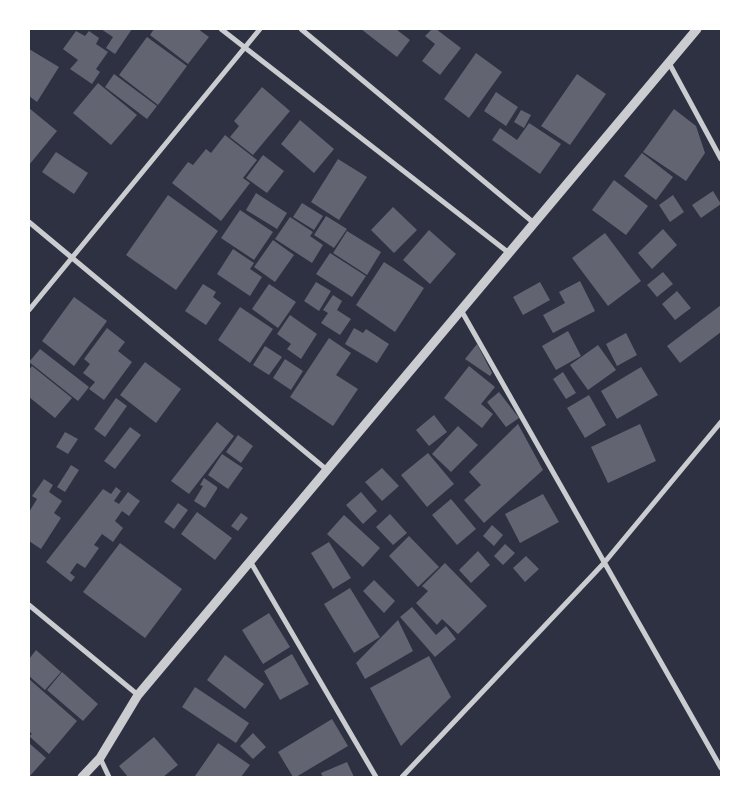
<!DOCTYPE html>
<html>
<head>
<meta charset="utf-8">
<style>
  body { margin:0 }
  #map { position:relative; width:750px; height:806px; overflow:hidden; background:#2d3142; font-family:"Fira Sans Condensed",sans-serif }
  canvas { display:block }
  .frame { position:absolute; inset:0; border:30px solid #fff; pointer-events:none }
</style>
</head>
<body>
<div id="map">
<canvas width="750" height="806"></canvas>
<div class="frame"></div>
</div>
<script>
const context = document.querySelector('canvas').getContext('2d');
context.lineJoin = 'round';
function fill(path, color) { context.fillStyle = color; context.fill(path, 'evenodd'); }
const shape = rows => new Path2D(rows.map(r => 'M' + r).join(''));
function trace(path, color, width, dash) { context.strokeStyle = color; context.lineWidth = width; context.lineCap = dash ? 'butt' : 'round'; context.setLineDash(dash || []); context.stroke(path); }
fill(shape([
  [101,29,132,29,115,54,106,48,113,37],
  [154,29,198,29,209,37,188,64,150,35],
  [361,29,396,29,410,40,397,57],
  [432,29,436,29,461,48,440,75,422,61,435,44,425,36],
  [76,31,85,36,89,31,99,38,96,44,108,52,96,69,100,72,92,84,70,69,78,60,63,49],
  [147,37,187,66,158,105,119,75],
  [29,49,59,67,37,102,29,96],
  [476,53,502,72,469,118,444,99],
  [114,74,157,106,147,119,105,87],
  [577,74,606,94,570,145,541,126],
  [98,83,137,115,111,145,73,113],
  [262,87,290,111,253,155,230,137,239,126,234,121],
  [496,92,518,107,506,126,484,111],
  [29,108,57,131,29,165],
  [674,109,696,126,705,153,686,181,643,152],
  [521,110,531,115,524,128,514,122],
  [300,120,334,149,314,173,281,144],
  [529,123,561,144,540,174,492,140,500,128,517,140],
  [225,135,257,160,243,178,250,183,221,221,172,183,188,162,193,165,206,149,211,153],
  [56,152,88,173,74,194,42,172],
  [642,153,673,177,656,200,624,176],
  [263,155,284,171,267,193,246,178],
  [338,159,367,177,339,220,311,202],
  [614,180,648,206,626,235,592,210],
  [713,191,721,204,701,218,692,205],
  [256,193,287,213,277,229,246,210],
  [168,195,218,231,176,290,126,255],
  [673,195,684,212,670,222,659,205],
  [302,203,323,216,314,230,293,217],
  [393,207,417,230,394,253,371,230],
  [240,210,273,232,254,260,221,238],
  [326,216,347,229,334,248,314,235],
  [290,217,313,232,310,236,323,245,312,263,275,239],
  [663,229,677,245,652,269,638,253],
  [429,230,456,254,430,284,403,260],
  [347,231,381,252,367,275,333,253],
  [605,233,641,281,608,306,572,258],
  [273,240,294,255,275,282,254,267],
  [233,249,254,263,250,269,262,277,250,296,217,274],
  [330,253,366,276,352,297,316,274],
  [384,262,424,288,395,332,356,305],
  [663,272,673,284,657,297,647,285],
  [580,281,595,311,553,333,543,315,565,303,559,292],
  [316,282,331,291,319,311,304,301],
  [540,282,550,300,523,315,513,297],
  [203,284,216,292,213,297,221,303,206,325,185,311],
  [269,284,296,302,278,328,252,309],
  [677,291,691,308,675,320,662,304],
  [333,295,342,301,337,310,351,319,340,335,321,323,328,313,323,310],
  [74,297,107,321,74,366,42,341],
  [721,305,721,332,680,363,667,346],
  [240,307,273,329,250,363,218,340],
  [290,315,317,334,301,359,287,349,291,344,277,334],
  [107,328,125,342,118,351,132,362,104,400,89,389,95,382,83,373,90,364,84,359],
  [354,328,363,333,366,329,389,344,377,363,345,344],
  [568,331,581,356,556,370,542,346],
  [626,333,637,355,617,366,606,344],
  [329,338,351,353,336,375,358,389,333,426,290,397],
  [477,344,492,373,490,376,465,359],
  [598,345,616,370,588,390,570,365],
  [265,346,282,357,269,375,253,365],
  [40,349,89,387,78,401,29,362],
  [285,359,303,371,291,390,273,378],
  [145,362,181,389,156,423,120,395],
  [32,366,72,398,55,418,29,397,29,370],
  [469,366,495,387,481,404,493,414,482,428,444,398],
  [641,367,658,395,617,419,601,391],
  [563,372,576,393,566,399,553,379],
  [499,392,519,418,506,427,487,402],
  [589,395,606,425,585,438,567,408],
  [116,398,127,406,105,437,94,429],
  [434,415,447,432,429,446,416,430],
  [217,422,234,436,189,494,171,481],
  [518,424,543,470,484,523,464,500,481,485,469,472],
  [640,424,656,461,608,483,591,447],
  [458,426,478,445,451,472,432,454],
  [130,427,141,435,115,469,104,461],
  [65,432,78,439,68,454,56,447],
  [238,435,253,446,241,463,226,452],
  [428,453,454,484,427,507,401,475],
  [222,454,243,468,228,489,208,475],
  [71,465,79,470,65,492,57,487],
  [382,468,399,486,382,501,365,482],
  [204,478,217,487,217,489,205,508,194,501,203,486,200,485],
  [44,479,53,485,49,492,62,501,54,513,61,518,41,549,29,541,29,512,37,499,32,496],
  [116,487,121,491,114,501,119,504,128,492,140,501,129,516,122,511,115,521,123,528,113,542,102,534,94,545,99,548,85,568,77,563,70,573,75,577,71,582,46,562,103,489,111,494],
  [361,492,377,511,363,524,346,505],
  [543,494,559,522,520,543,505,514],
  [451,499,476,529,457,545,432,515],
  [178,503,188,510,174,529,164,522],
  [197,512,232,538,215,560,181,534],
  [241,513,248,518,238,531,231,526],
  [390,514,407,533,393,545,376,527],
  [344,515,380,548,363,567,327,534],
  [492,525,503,535,494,546,483,536],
  [409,536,439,567,418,587,389,556],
  [329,542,351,578,333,589,311,553],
  [120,543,182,589,145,638,83,592],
  [505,544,515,553,503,565,494,556],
  [478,551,490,565,471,583,459,570],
  [526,556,539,569,525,582,513,568],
  [445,563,487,606,458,634,442,619,437,625,416,603,428,591,422,586],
  [374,580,395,601,384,613,363,591],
  [350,588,380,637,354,653,324,604],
  [412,607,436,635,446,626,456,639,435,657,400,617],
  [269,613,290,647,263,664,242,630],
  [398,620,413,651,365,679,356,663],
  [36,650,61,672,45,690,29,676,29,659],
  [292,654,309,684,280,700,264,671],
  [225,655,264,684,245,709,207,680],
  [429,656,451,697,401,746,370,688],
  [62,672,98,704,83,721,47,690],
  [29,679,77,721,49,754,29,736,32,734,29,731],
  [195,687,249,723,236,743,182,707],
  [332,719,348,746,296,777,293,777,278,752],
  [253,733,266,747,253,759,240,746],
  [154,737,178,765,163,777,128,777,119,766],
  [29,743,46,758,29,777],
  [218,743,250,765,241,777,195,776],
  [347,762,354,777,323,777,321,773]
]), '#626471');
trace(shape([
  [221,29,509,253],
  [301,29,534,223],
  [669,63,721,159],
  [29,222,327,470],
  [29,310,260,29],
  [461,310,721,768],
  [250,561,376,777],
  [29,605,138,695],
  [100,758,109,777],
  [402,777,604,563,721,422]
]), '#caccd0', 5);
trace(shape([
  [82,777,100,758,138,695,697,29]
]), '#caccd0', 9);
</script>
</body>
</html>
